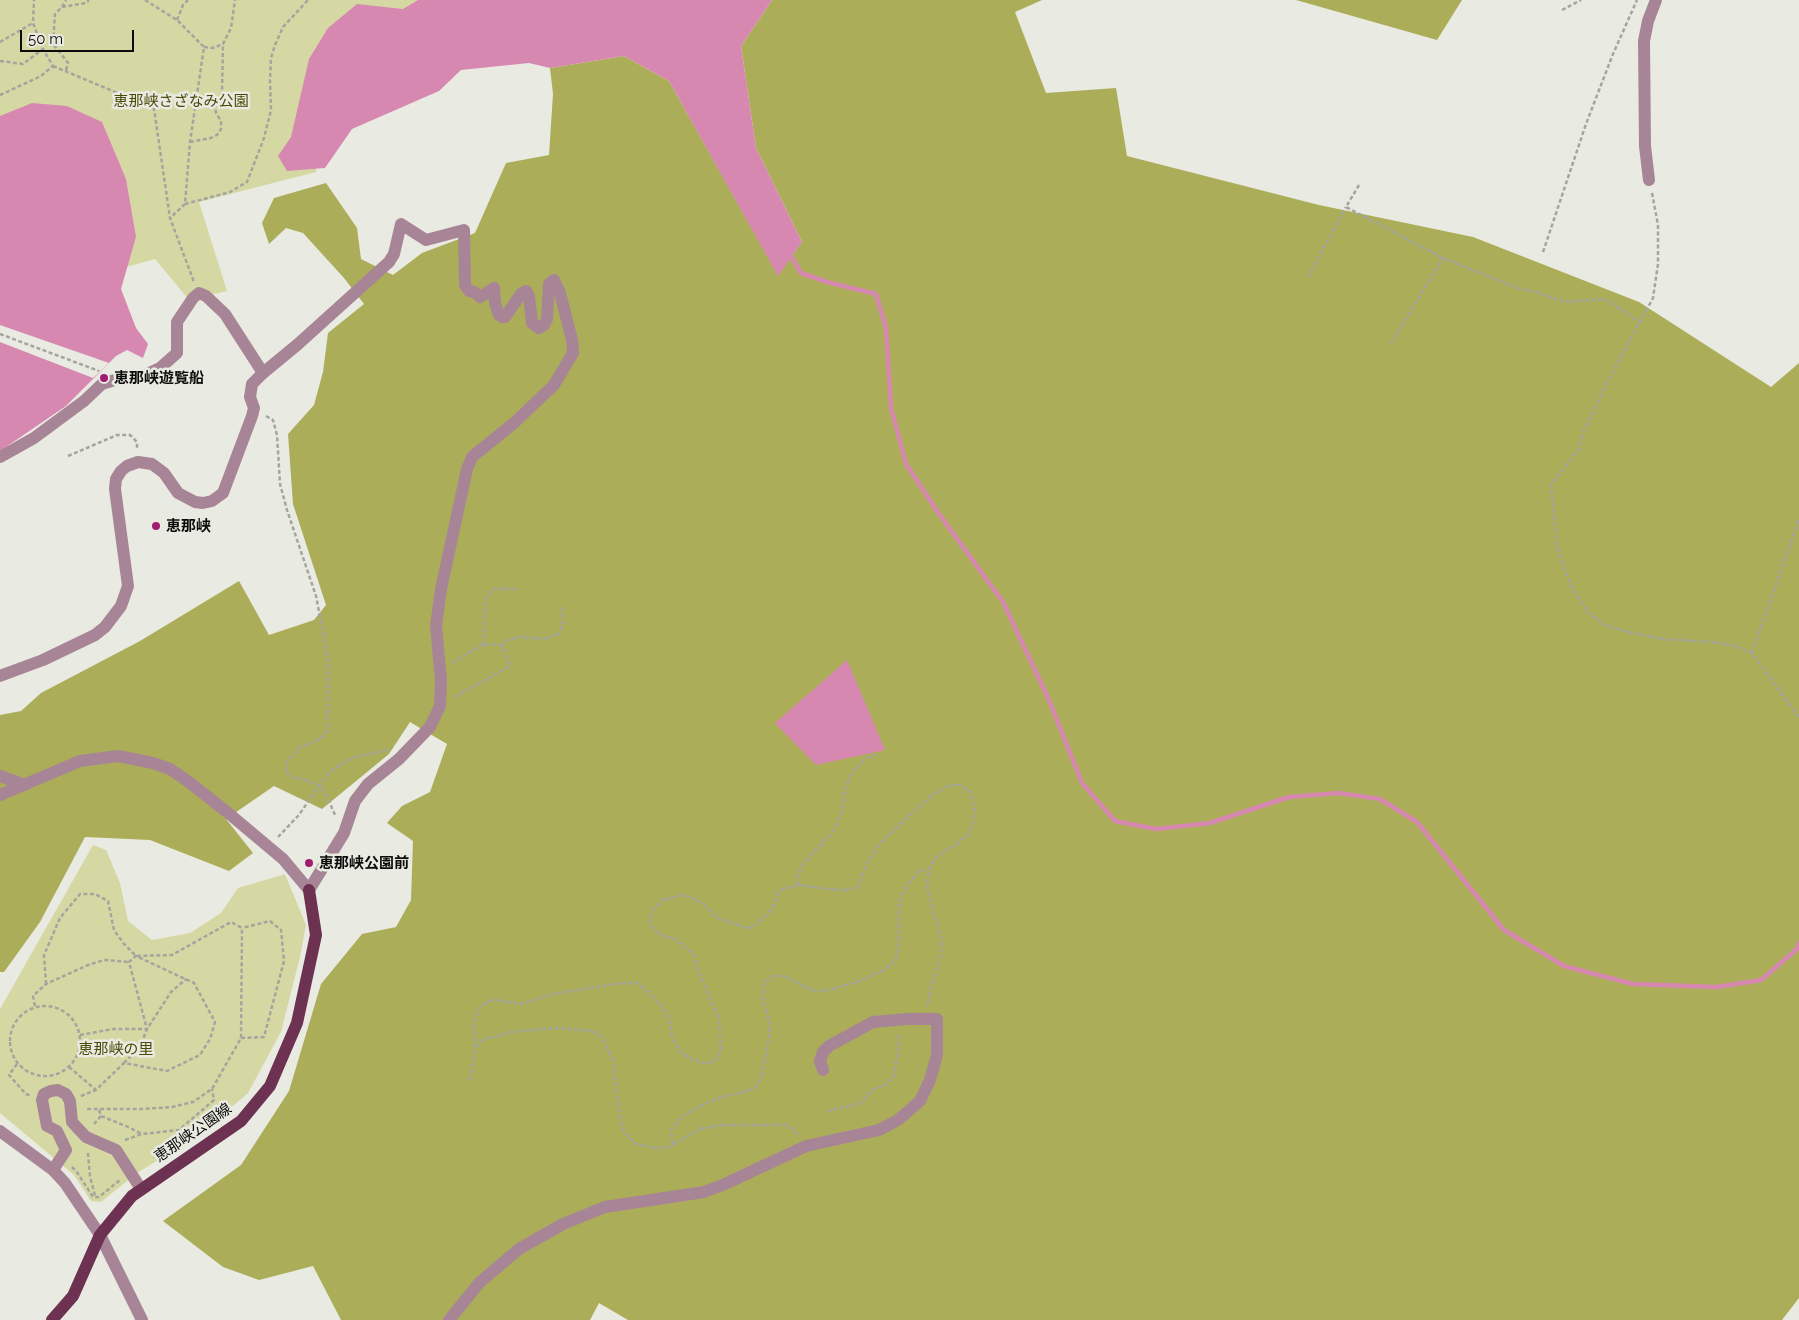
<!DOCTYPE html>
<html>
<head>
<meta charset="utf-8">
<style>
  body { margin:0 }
  #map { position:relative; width:1799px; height:1320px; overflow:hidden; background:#e9eae2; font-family:Raleway,sans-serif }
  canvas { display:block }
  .scale { position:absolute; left:20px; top:30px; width:114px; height:22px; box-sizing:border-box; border:2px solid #0b0c09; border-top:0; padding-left:6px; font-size:15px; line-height:18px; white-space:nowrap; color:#0b0c09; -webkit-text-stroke:4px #e9eae2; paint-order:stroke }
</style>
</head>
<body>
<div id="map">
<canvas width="1799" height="1320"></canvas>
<div class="scale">50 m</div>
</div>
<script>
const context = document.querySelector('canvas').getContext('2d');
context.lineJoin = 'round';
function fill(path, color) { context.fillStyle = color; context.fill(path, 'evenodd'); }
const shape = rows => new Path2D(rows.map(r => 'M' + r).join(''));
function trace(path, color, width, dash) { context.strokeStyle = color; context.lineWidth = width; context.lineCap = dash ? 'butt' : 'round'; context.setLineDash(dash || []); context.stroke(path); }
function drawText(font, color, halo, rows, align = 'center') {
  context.font = font + ' Raleway,"Noto Sans JP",sans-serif'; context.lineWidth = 5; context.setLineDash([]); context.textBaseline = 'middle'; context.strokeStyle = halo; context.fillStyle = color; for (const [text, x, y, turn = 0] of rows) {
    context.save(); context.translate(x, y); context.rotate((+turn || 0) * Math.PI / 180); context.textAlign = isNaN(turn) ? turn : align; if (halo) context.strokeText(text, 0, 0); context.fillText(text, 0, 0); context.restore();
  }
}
fill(shape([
  [0,0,451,0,323,71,316,172,199,202,227,291,189,300,155,259,119,269,0,140],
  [93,845,106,850,120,883,128,921,152,940,190,933,221,913,238,888,285,874,306,925,300,957,281,1032,248,1093,202,1133,137,1173,101,1202,91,1201,74,1175,0,1113,0,1009]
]), '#d6d8a4');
fill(shape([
  [772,0,1042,0,1015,12,1046,93,1116,88,1127,156,1319,205,1473,237,1639,302,1771,387,1799,363,1799,1298,1782,1320,628,1320,599,1303,590,1320,341,1320,313,1266,259,1280,223,1267,163,1221,241,1165,289,1091,321,984,362,934,396,927,411,900,413,841,387,823,402,806,430,792,447,744,410,722,389,754,322,809,274,786,226,819,253,853,229,871,150,840,85,837,40,922,4,972,0,972,0,715,21,711,41,693,140,641,239,581,269,635,314,620,326,605,293,504,288,434,314,405,323,372,328,333,364,304,344,278,303,233,286,228,269,244,262,223,274,198,326,183,357,228,361,259,393,275,422,253,475,233,506,163,549,155,553,94,550,68,624,56,669,81,778,275,802,242,756,148,741,46],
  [1296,0,1462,0,1437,40]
]), '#acad58');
fill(shape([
  [418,0,772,0,741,46,756,148,802,242,778,276,669,81,624,56,550,68,529,63,461,70,439,91,352,129,325,168,287,171,278,156,291,137,309,59,328,28,357,4,403,9],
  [32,103,67,106,102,122,126,179,136,237,121,289,136,328,148,344,143,358,127,350,116,356,66,406,0,451,0,116],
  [847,660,885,750,816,765,775,723]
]), '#d788b1');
fill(shape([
  [0,325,109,363,93,378,0,342]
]), '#e9eae2');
trace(shape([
  [789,253,801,273,827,282,876,294,886,328,891,408,906,464,937,511,1003,602,1049,700,1082,783,1115,821,1156,829,1210,823,1289,797,1339,793,1380,799,1417,822,1504,930,1564,966,1633,984,1717,987,1761,980,1797,949,1799,943]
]), '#d788b1', 4.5);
trace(shape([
  [145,0,177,20,204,47,190,142,185,204,170,218],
  [62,7,66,0],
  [1562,10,1581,0],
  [177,20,183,5,188,0],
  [0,42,33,23],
  [204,47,213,48,223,44,231,28,235,0],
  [0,61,23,64,43,49],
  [53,66,120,94,146,98,154,109,170,218,194,282],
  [66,70,68,63,53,44,55,14,62,7,86,3,89,0],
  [0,95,41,76,53,66,43,49,33,23,34,0],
  [190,142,211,138,217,135,221,129,221,121,216,113,215,107,222,94,223,44],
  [1359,185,1346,207,1443,258,1517,288,1536,292,1565,302,1601,299,1608,301,1640,322],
  [1652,193,1658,225,1658,264,1653,298,1610,377,1584,430,1579,449,1551,485,1557,547,1571,586,1588,612,1605,625,1628,632,1662,639,1712,642,1735,646,1752,653,1799,717],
  [185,204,230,192,247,182,264,138,271,110,270,80,271,58,275,45,283,27,308,0],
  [1543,252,1586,124,1613,54,1637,0],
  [1308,277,1346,207],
  [0,334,99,371],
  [1391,343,1443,258],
  [266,416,273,420,277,435,280,484,287,510,316,596,328,659,327,731,322,738,300,747,287,762,286,772,291,777,305,780,320,786,326,794,335,815],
  [68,456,117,435,130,435,137,442,137,449],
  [484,645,485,603,487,596,493,589,519,589],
  [501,645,508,640,519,637,544,639,559,634,563,625,562,607],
  [1752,653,1799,519],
  [452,663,482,645,498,644,503,647,510,666,453,698],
  [278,837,298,816,328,774,339,765,352,758,387,750],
  [798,885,798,875,803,864,830,835,835,827,842,812,845,790,852,772,866,758,878,754],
  [46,984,44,955,60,918,80,894,95,894,108,901,114,930,124,944,136,956,172,955,231,922,242,928,241,1038,212,1089,193,1102,172,1107,143,1109,85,1109],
  '10 1041a35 35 0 1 1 70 0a35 35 0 1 1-70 0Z',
  [35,1006,33,996,46,984,88,965,104,960,129,962],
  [80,1035,113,1029,147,1029,129,962,136,956,194,983,215,1022,210,1039,200,1055,167,1071,124,1063,96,1090,81,1096],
  [241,1038,264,1037,284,961,281,930,270,921,242,928],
  [475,1048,474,1024,478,1010,486,1002,495,1000,521,1004,553,994,621,983,636,983,643,987,660,1004,669,1019,672,1037,681,1052,693,1060,707,1064,718,1058,721,1050,719,1018,699,973,694,955,675,939,660,935,651,926,650,917,654,909,663,900,683,895,693,898,703,904,717,918,747,928,754,927,773,908,777,894,782,889,798,885,828,889,846,890,857,888,867,863,880,843,932,795,949,785,960,785,971,792,975,807,973,823,968,835,958,843,936,857,929,869,927,888,941,938,941,955,933,980,927,1007],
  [124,1063,140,1047,147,1029,171,992,186,979],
  [17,1064,9,1075,26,1094,31,1096],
  [69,1067,96,1090],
  [470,1080,475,1048,482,1040,512,1032,556,1028,593,1031,602,1037,613,1060,620,1117,624,1132,636,1144,656,1148,669,1147,700,1129,720,1125,786,1125,794,1130,797,1135],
  [99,1110,101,1116,126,1126,142,1134],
  [827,1111,861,1103,871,1090,886,1085,894,1076,899,1045,897,1032],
  [94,1124,101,1116],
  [125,1140,142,1134,179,1130,214,1100,212,1089],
  [673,1144,671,1130,683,1116,698,1107,722,1097,748,1091,756,1087,761,1078,769,1038,770,1023,763,1000,764,983,773,976,784,976,807,988,817,991,829,990,857,982,884,970,896,959,899,942,899,910,901,897,908,884,919,871,929,869],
  [88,1153,90,1176,95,1196],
  [72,1167,77,1172,93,1197,99,1197,120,1180]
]), '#a4a59e', 2.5, [4, 2.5]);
trace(shape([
  [1649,180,1645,146,1644,41,1648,21,1656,0],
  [0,457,34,438,84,401,102,384,118,379,143,376,160,368,177,353,177,322,193,298,199,293,206,296,225,314,263,373,252,384,250,397,254,408,252,416,223,493,212,501,203,503,195,502,178,493,164,473,152,464,138,462,127,466,121,471,116,479,115,489,128,586,121,606,105,627,95,635,43,660,0,676],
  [0,776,25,785],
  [0,795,80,761,118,756,153,763,170,769,189,782,227,812,283,859,309,890,344,833,355,801,368,784,399,759,430,727,440,706,441,680,436,626,441,589,467,469,472,457,514,423,554,385,573,353,572,340,560,293,554,280,549,284,547,319,544,325,539,328,532,323,529,296,526,291,521,294,505,317,502,317,499,315,495,303,494,288,480,297,474,292,469,291,465,285,464,230,426,240,401,224,394,254,389,262,297,345,263,373],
  [0,1131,53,1170,65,1183,100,1235,142,1320],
  [53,1170,66,1150,57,1131,47,1126,42,1100,44,1094,51,1091,58,1090,66,1094,70,1101,72,1122,86,1137,116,1150,141,1189],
  [449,1320,480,1282,519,1249,563,1224,605,1207,704,1192,725,1184,806,1146,879,1130,898,1120,920,1101,930,1080,937,1055,937,1019,907,1019,873,1022,829,1046,823,1052,820,1061,823,1070]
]), '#a88596', 12);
trace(shape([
  [52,1320,73,1296,100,1235,132,1196,241,1121,270,1086,297,1023,316,935,309,890]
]), '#6d3252', 12);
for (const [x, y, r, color] of [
  [104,378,5,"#9f1d6e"],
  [156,526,5,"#9f1d6e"],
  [309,863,5,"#9f1d6e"]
]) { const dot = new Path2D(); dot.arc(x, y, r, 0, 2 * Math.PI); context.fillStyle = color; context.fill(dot); trace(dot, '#e9eae2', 2); }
drawText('15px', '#4a4a05', '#e9eae2', [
  ["恵那峡さざなみ公園",181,101],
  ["恵那峡の里",116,1049]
]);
drawText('bold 15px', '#0b0c09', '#e9eae2', [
  ["恵那峡遊覧船",114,378],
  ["恵那峡",166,526],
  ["恵那峡公園前",319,863]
], 'left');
drawText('15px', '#0b0c09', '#e9eae2', [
  ["恵那峡公園線",193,1133,-35]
]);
</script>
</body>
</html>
